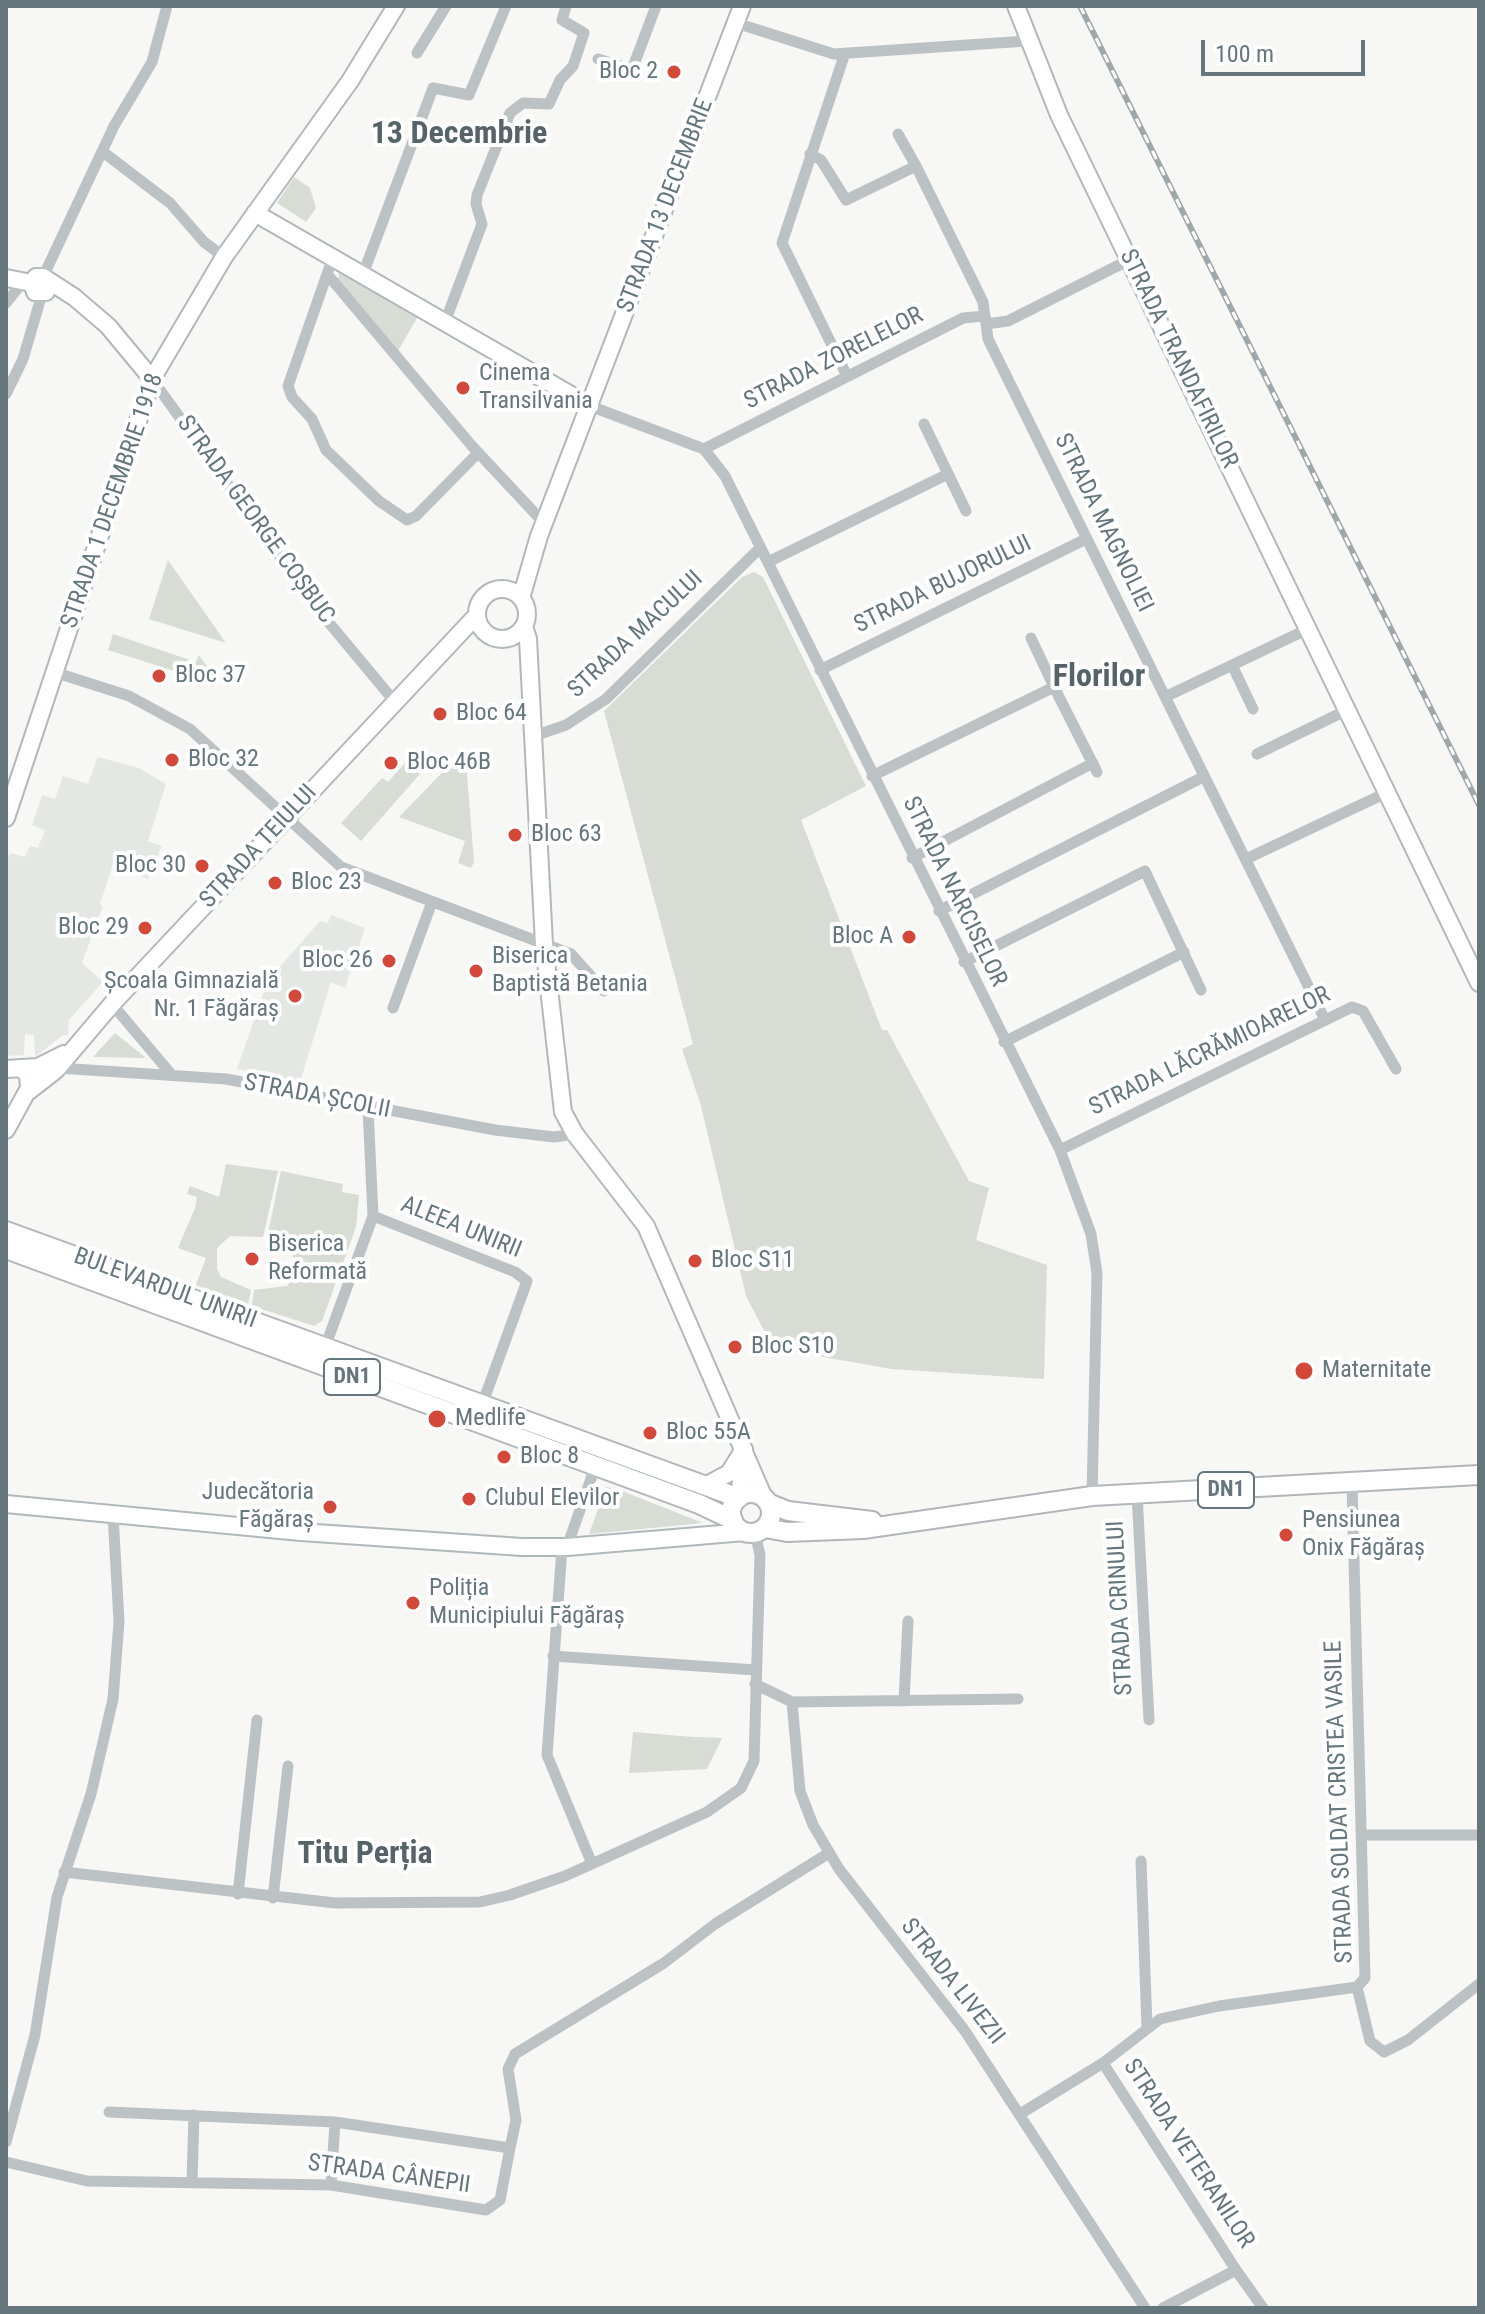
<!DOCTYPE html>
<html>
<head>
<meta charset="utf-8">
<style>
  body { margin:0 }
  #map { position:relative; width:1485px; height:2314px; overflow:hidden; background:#f7f7f5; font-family:"Roboto Condensed",sans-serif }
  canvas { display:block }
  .frame { position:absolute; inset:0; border:8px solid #65767d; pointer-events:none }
  .scale { position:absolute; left:1201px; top:40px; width:164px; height:36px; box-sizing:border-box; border:4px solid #65767d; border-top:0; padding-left:10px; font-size:24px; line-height:28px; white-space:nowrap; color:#65767d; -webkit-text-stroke:6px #fff; paint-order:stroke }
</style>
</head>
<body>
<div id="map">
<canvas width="1485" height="2314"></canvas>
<div class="frame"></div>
<div class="scale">100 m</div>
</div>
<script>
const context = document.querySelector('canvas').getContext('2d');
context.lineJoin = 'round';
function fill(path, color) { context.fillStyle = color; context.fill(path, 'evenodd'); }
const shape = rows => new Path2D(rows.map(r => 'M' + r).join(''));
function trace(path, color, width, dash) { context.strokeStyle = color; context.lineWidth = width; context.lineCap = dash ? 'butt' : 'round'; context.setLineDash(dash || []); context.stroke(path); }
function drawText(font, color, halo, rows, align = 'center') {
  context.font = font + ' "Roboto Condensed",sans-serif'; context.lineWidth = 8; context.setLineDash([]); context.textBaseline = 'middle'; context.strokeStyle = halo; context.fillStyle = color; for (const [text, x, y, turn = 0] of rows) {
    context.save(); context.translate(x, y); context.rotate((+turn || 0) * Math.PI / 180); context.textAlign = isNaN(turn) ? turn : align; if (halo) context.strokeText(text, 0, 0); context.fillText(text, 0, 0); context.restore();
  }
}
fill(shape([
  [98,757,139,768,166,784,148,841,162,846,148,879,120,870,124,858,116,855,100,904,103,906,82,963,103,982,69,1020,68,1036,63,1035,35,1057,34,1035,25,1034,24,1055,6,1056,6,865,10,853,25,857,30,846,38,848,45,830,32,825,42,795,55,799,63,776,88,784],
  [331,915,365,928,345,988,331,982,300,1082,237,1069,268,980,320,921,328,923]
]), '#e5e7e5');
fill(shape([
  [294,177,310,188,316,208,306,222,277,203],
  [339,273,418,316,398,351,338,280],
  [168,560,226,643,149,619],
  [754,572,763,577,866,786,801,820,882,1030,887,1030,969,1181,989,1188,976,1240,1047,1265,1044,1379,891,1369,773,1348,746,1296,701,1106,682,1049,693,1044,604,711,742,577],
  [113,634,196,662,199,655,209,669,205,684,200,679,108,650],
  [465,749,474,862,471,868,458,863,465,841,399,817],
  [406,762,420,774,361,841,341,823,382,778,388,782],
  [115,1033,146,1058,93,1057],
  [226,1164,278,1171,263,1237,230,1236,217,1248,217,1269,221,1277,251,1290,248,1304,196,1285,206,1258,178,1248,195,1208,197,1197,187,1194,190,1186,219,1197],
  [281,1171,343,1184,342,1192,359,1195,356,1227,322,1321,314,1326,252,1306,254,1290,287,1286,299,1271,290,1250,267,1238],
  [606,1487,622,1491,703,1523,589,1534],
  [633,1732,693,1737,722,1738,707,1769,629,1773]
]), '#d8dcd4');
const secondary = shape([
  [1016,6,1059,115,1479,983],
  [255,213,590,406],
  [6,278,32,283],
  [32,283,36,277,43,277,74,297,108,326,152,379],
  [32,283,35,292,46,292],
  '477 614a25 25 0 1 1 50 0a25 25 0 1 1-50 0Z',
  [521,598,539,536,742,6],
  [524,626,528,639,544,944,563,1112,575,1134,646,1226,764,1498],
  [6,818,152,379,224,257,350,81,396,6],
  [6,1069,38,1067,64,1054],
  [29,1091,56,1070,112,1004,477,615],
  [6,1130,29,1088,28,1074,20,1068],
  [705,1486,729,1473,744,1449],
  [739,1498,744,1454],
  [6,1504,301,1532,522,1547,567,1547,745,1532]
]);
const primary = shape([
  [6,1231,739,1498],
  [6,1249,699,1504,733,1520],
  '731 1513a20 20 0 1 1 40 0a20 20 0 1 1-40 0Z',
  [768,1503,788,1511,872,1521],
  [765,1528,787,1532,863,1529,1092,1496,1479,1475]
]);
trace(secondary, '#b1b8bb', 20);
trace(primary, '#b0b6b9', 22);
trace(shape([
  [736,23,834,54,1027,41],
  [417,53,446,6],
  [845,53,782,243,847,376],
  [598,59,627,68,633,67,656,6],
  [898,134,916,166],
  [103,152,170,203,204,242,224,257],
  [810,154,821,160,846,200,916,166,983,302,988,339,1325,1020],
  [333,257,288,386,292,397,312,419,326,450,379,501,407,520,416,516,478,453],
  [327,274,472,446,544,523],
  [363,274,433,88,469,95,506,6],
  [43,277,114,126,152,62,167,6],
  [6,303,22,283],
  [445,322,482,224,476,204,477,195,510,113,523,103,549,104,560,80,573,66,584,33,562,20,566,6],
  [986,324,1008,321,1131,259],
  [152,379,320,612,395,702],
  [6,394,23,359,42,294],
  [590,406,704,449,725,476,1060,1150,1091,1234,1097,1273,1092,1496],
  [924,424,966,511],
  [704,449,963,318,985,316],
  [768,562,948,474],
  [1232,665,1253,709],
  [820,670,1086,539],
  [54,672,129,696,190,729,341,867,571,954,604,991],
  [1054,687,1097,772],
  [1165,697,1310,628],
  [531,737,566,725,606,699,760,548],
  [1257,754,1347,710],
  [872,776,1054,687,1031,638],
  [912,858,1093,763],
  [1246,859,1388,792],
  [939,911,1203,777],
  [964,962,1145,871,1201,990],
  [112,1004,171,1074],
  [393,1008,432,902],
  [1004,1042,1184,952],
  [58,1068,226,1079,495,1130,554,1137,575,1134],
  [1060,1150,1352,1007,1363,1011,1396,1069],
  [373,1216,515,1272,527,1281,482,1405],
  [324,1350,373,1216,368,1108],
  [1137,1494,1149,1720],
  [567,1547,595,1467],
  [562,1548,547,1755,592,1864],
  [553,1656,756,1670],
  [755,1684,792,1702,800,1791,813,1825,839,1869,965,2031,1145,2308],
  [904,1701,908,1621],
  [792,1702,1018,1699],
  [1364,1835,1479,1835],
  [1141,1861,1147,2027],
  [64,1872,335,1903,480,1902,510,1895,565,1876,707,1812,741,1788,754,1761,760,1555,755,1533],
  [238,1894,257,1720],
  [273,1898,288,1766],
  [1357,1987,1370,2041,1384,2052,1408,2040,1479,1984],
  [1103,2063,1236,2270],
  [1020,2114,1103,2063,1160,2019,1219,2006,1357,1987,1365,1978,1352,1484],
  [6,2142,35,2035,57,1897,91,1794,113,1699,119,1622,113,1514],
  [510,2148,516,2120,508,2069,515,2054,664,1963,715,1924,829,1853],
  [6,2162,87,2181,331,2185,486,2210,500,2200,510,2148,335,2122,109,2112],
  [192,2181,194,2115],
  [331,2185,335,2122],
  [1163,2308,1236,2270,1263,2308]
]), '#bcc2c4', 11);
trace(secondary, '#fff', 16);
trace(primary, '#fff', 18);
const rail = shape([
  [1080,6,1479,805]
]);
trace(rail, '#9fa7aa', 6);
trace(rail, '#fff', 3, [9]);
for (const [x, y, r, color] of [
  [674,72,8,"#d34839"],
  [463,388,8,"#d34839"],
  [159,676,8,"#d34839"],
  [440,714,8,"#d34839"],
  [172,760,8,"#d34839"],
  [391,763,8,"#d34839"],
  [515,835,8,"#d34839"],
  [202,866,8,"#d34839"],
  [275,883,8,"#d34839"],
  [145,928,8,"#d34839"],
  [909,937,8,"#d34839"],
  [389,961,8,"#d34839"],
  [476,971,8,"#d34839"],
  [295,996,8,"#d34839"],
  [252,1259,8,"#d34839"],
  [695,1261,8,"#d34839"],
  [735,1347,8,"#d34839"],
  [1304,1371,10,"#d34839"],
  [437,1419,10,"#d34839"],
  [650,1433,8,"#d34839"],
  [504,1457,8,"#d34839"],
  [469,1499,8,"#d34839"],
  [330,1507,8,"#d34839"],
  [1286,1535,8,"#d34839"],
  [413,1603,8,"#d34839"]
]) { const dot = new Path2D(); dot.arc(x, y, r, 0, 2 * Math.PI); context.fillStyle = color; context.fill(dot); trace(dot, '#fff', 3); }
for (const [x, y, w] of [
  [352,1377,56],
  [1226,1490,56]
]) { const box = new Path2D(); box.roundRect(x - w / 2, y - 18, w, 36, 6); context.fillStyle = '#fff'; context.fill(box); trace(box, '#65767d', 2); }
drawText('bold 22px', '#65767d', null, [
  ["DN1",352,1377],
  ["DN1",1226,1490]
]);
drawText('24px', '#65767d', '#fff', [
  ["Bloc 2",658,72,"right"],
  ["Cinema",479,374],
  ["Transilvania",479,402],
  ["Bloc 37",175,676],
  ["Bloc 64",456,714],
  ["Bloc 32",188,760],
  ["Bloc 46B",407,763],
  ["Bloc 63",531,835],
  ["Bloc 30",186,866,"right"],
  ["Bloc 23",291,883],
  ["Bloc 29",129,928,"right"],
  ["Bloc A",893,937,"right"],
  ["Biserica",492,957],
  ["Baptistă Betania",492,985],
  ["Bloc 26",373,961,"right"],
  ["Școala Gimnazială",279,982,"right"],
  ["Nr. 1 Făgăraș",279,1010,"right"],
  ["Biserica",268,1245],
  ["Reformată",268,1273],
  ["Bloc S11",711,1261],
  ["Bloc S10",751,1347],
  ["Maternitate",1322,1371],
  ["Medlife",455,1419],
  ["Bloc 55A",666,1433],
  ["Bloc 8",520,1457],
  ["Judecătoria",314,1493,"right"],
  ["Făgăraș",314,1521,"right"],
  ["Clubul Elevilor",485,1499],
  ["Pensiunea",1302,1521],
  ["Onix Făgăraș",1302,1549],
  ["Poliția",429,1589],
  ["Municipiului Făgăraș",429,1617]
], 'left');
drawText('24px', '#65767d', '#fff', [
  ["STRADA 13 DECEMBRIE",666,206,-69],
  ["STRADA ZORELELOR",834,359,-27],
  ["STRADA TRANDAFIRILOR",1178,359,64],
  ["STRADA 1 DECEMBRIE 1918",113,501,-71],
  ["STRADA GEORGE COȘBUC",255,520,54],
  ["STRADA MAGNOLIEI",1103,523,64],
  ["STRADA BUJORULUI",943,585,-26],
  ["STRADA MACULUI",636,635,-43],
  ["STRADA TEIULUI",259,847,-47],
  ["STRADA NARCISELOR",954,892,64],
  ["STRADA LĂCRĂMIOARELOR",1210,1052,-26],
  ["STRADA ȘCOLII",317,1097,11],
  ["ALEEA UNIRII",461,1228,22],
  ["BULEVARDUL UNIRII",165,1289,20],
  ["STRADA CRINULUI",1121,1608,-93],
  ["STRADA SOLDAT CRISTEA VASILE",1340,1802,-92],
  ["STRADA LIVEZII",952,1982,52],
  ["STRADA VETERANILOR",1188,2154,57],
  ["STRADA CÂNEPII",389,2175,8]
]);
drawText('bold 32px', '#566369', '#fff', [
  ["13 Decembrie",459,135],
  ["Florilor",1099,678],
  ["Titu Perția",365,1855]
]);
</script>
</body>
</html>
